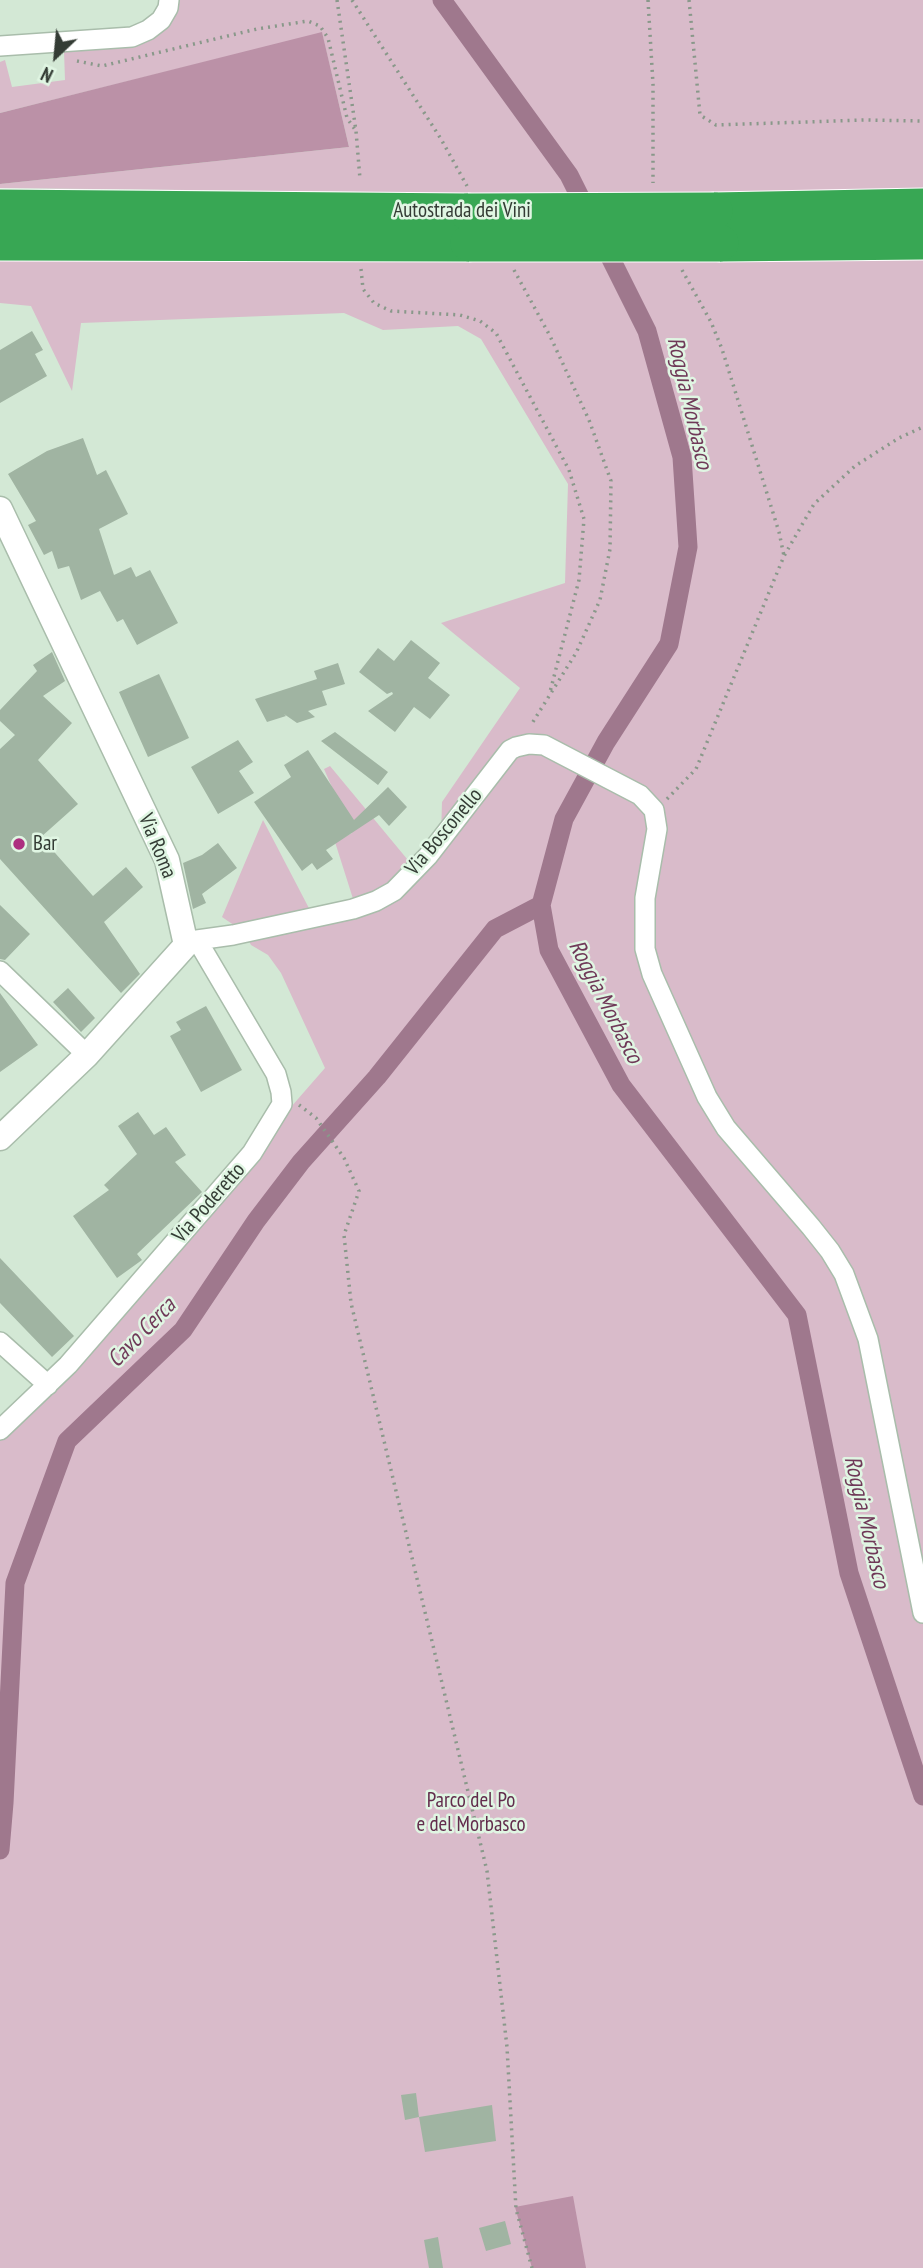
<!DOCTYPE html>
<html>
<head>
<meta charset="utf-8">
<style>
  body { margin:0 }
  #map { position:relative; width:923px; height:2268px; overflow:hidden; background:#d3e8d5; font-family:"PT Sans Narrow",sans-serif }
  canvas { display:block }
  .north { position:absolute; left:21px; top:21px; width:70px; height:70px; -webkit-text-stroke:5px #e0f6e3; paint-order:stroke; rotate:206deg; font-size:19px; font-weight:700; line-height:28px; text-align:center; color:#343c35 }
  .north::after { content:''; display:block; margin:auto; width:24px; height:32px; background:#343c35; clip-path:polygon(50% 0,100% 100%,50% 72%,0 100%) }
</style>
</head>
<body>
<div id="map">
<canvas width="923" height="2268"></canvas>
<div class="north">N</div>
</div>
<script>
const context = document.querySelector('canvas').getContext('2d');
context.lineJoin = 'round';
function fill(path, color) { context.fillStyle = color; context.fill(path, 'evenodd'); }
const shape = rows => new Path2D(rows.map(r => 'M' + r).join(''));
function trace(path, color, width, dash) { context.strokeStyle = color; context.lineWidth = width; context.lineCap = dash ? 'butt' : 'round'; context.setLineDash(dash || []); context.stroke(path); }
function drawText(font, color, halo, rows, align = 'center') {
  context.font = font + ' "PT Sans Narrow",sans-serif'; context.lineWidth = 5; context.setLineDash([]); context.textBaseline = 'middle'; context.strokeStyle = halo; context.fillStyle = color; for (const [text, x, y, turn = 0] of rows) {
    context.save(); context.translate(x, y); context.rotate((+turn || 0) * Math.PI / 180); context.textAlign = isNaN(turn) ? turn : align; if (halo) context.strokeText(text, 0, 0); context.fillText(text, 0, 0); context.restore();
  }
}
fill(shape([
  [179,0,923,0,923,2268,0,2268,0,1416,78,1351,325,1068,281,973,268,955,251,945,244,932,222,917,263,820,312,914,355,905,335,842,352,833,324,769,330,766,417,871,441,836,442,802,520,688,441,623,565,583,568,484,481,339,458,326,383,330,344,313,81,323,72,391,31,306,0,303,0,259,512,196,373,192,0,188,0,184,349,147,322,33,0,113,0,62,5,60,12,87,65,80,64,51,140,44,167,25]
]), '#d9bbca');
fill(shape([
  [322,32,349,147,0,184,0,113],
  [573,2196,586,2268,532,2268,515,2207]
]), '#bb91a7');
trace(shape([
  [442,0,569,175,647,331,682,457,688,547,669,644,606,742,564,819,541,905,549,950,621,1085,797,1315,849,1573,923,1796],
  [0,1850,4,1803,15,1583,67,1441,183,1330,256,1221,301,1162,377,1077,495,929,541,905]
]), '#9f788d', 19);
fill(shape([
  [32,331,43,350,35,354,47,376,0,403,0,350],
  [83,438,97,475,106,470,128,514,99,529,114,575,131,567,136,577,150,570,178,623,137,645,123,619,117,622,100,591,81,600,69,566,58,569,52,551,44,555,28,525,36,521,8,474,47,451],
  [411,640,440,663,428,678,450,695,430,719,414,707,395,732,368,711,393,694,392,692,387,694,359,672,378,648,394,661],
  [52,652,65,681,43,696,72,723,38,760,78,804,41,837,93,896,126,867,143,887,104,922,140,974,121,993,0,859,0,749,15,735,0,721,0,710,37,671,33,665],
  [338,663,345,684,322,691,327,705,308,711,315,717,297,723,284,714,286,716,267,722,255,699,317,679,314,671],
  [159,674,189,738,148,757,119,692],
  [335,732,388,772,378,785,321,741],
  [238,740,253,762,239,771,254,793,218,814,191,767],
  [308,750,354,820,388,787,407,807,389,826,379,815,326,850,333,859,317,870,312,863,302,871,254,802,291,777,284,765],
  [218,843,237,868,202,894,206,903,193,909,183,863,202,855],
  [0,905,30,934,5,960,0,959],
  [68,988,95,1018,81,1032,53,1002],
  [0,993,38,1045,0,1072],
  [206,1006,242,1070,201,1092,170,1036,181,1030,176,1022],
  [138,1112,154,1135,166,1127,186,1155,175,1162,202,1192,137,1254,142,1260,117,1278,73,1216,109,1190,104,1185,137,1154,118,1126],
  [0,1258,74,1336,52,1357,0,1303],
  [416,2093,419,2117,405,2120,401,2095],
  [492,2105,496,2141,425,2152,419,2117],
  [505,2221,511,2244,486,2251,479,2228],
  [438,2237,443,2268,429,2268,424,2240]
]), '#a0b4a2');
const minor = shape([
  [0,46,132,37,148,30,161,20,168,8,169,0],
  [186,945,197,940,233,935,353,909,376,901,394,891,428,856,510,750,516,747,529,744,544,745,640,795,654,810,657,829,645,898,645,949,652,974,707,1097,726,1128,811,1227,830,1251,844,1274,868,1339,923,1613],
  [0,971,87,1055],
  [0,1342,48,1385],
  [0,1430,68,1365,252,1153,282,1104,281,1092,276,1074,197,940]
]);
const tertiary = shape([
  [0,509,167,860,186,945,87,1055,0,1138]
]);
const motorway = shape([
  [0,208,468,212],
  [714,211,923,207],
  [0,242,469,243],
  [720,243,923,241]
]);
trace(minor, '#a9bdab', 22);
trace(tertiary, '#a9bdab', 27);
trace(motorway, '#fff', 39);
trace(shape([
  [337,0,356,131,360,179],
  [352,0,441,139,467,186],
  [648,0,653,84,653,183],
  [689,0,700,115,716,125,864,120,923,121],
  [77,61,102,66,257,29,308,21,320,26,328,38,347,118,356,131],
  [361,269,363,289,374,303,391,311,460,315,480,321,496,333,569,470,584,519,579,580,550,692],
  [514,270,550,336,589,420,611,481,610,549,600,600,576,653,531,725],
  [682,270,711,322,722,349,779,532,784,556],
  [667,799,696,769,784,556,814,504,855,466,899,438,923,427],
  [299,1105,316,1118,344,1158,359,1191,344,1235,351,1303,487,1871,507,2047,516,2209,532,2268]
]), '#89988a', 3.5, [2, 5]);
trace(minor, '#fff', 19);
trace(tertiary, '#fff', 24);
trace(motorway, '#38a754', 37);
const motorwayBridge = shape([
  [468,212,714,211],
  [469,243,720,243]
]);
trace(motorwayBridge, '#fff', 39, []);
trace(motorwayBridge, '#38a754', 37);
for (const [x, y, r, color] of [
  [19,844,7,"#ad3080"]
]) { const dot = new Path2D(); dot.arc(x, y, r, 0, 2 * Math.PI); context.fillStyle = color; context.fill(dot); trace(dot, '#e0f6e3', 2.5); }
drawText('21px', '#343c35', '#e0f6e3', [
  ["Autostrada dei Vini",462,211],
  ["Via Bosconello",444,832,-50],
  ["Via Roma",157,846,68],
  ["Via Poderetto",209,1203,-49]
]);
drawText('21px', '#343c35', '#e0f6e3', [
  ["Bar",33,844]
], 'left');
drawText('21px', '#622c4c', '#e0f6e3', [
  ["Parco del Po",471,1801],
  ["e del Morbasco",471,1825]
]);
drawText('italic 23px', '#6f3958', '#e0f6e3', [
  ["Roggia Morbasco",689,403,77],
  ["Roggia Morbasco",605,1002,63],
  ["Cavo Cerca",142,1333,-46],
  ["Roggia Morbasco",866,1522,77]
]);
</script>
</body>
</html>
